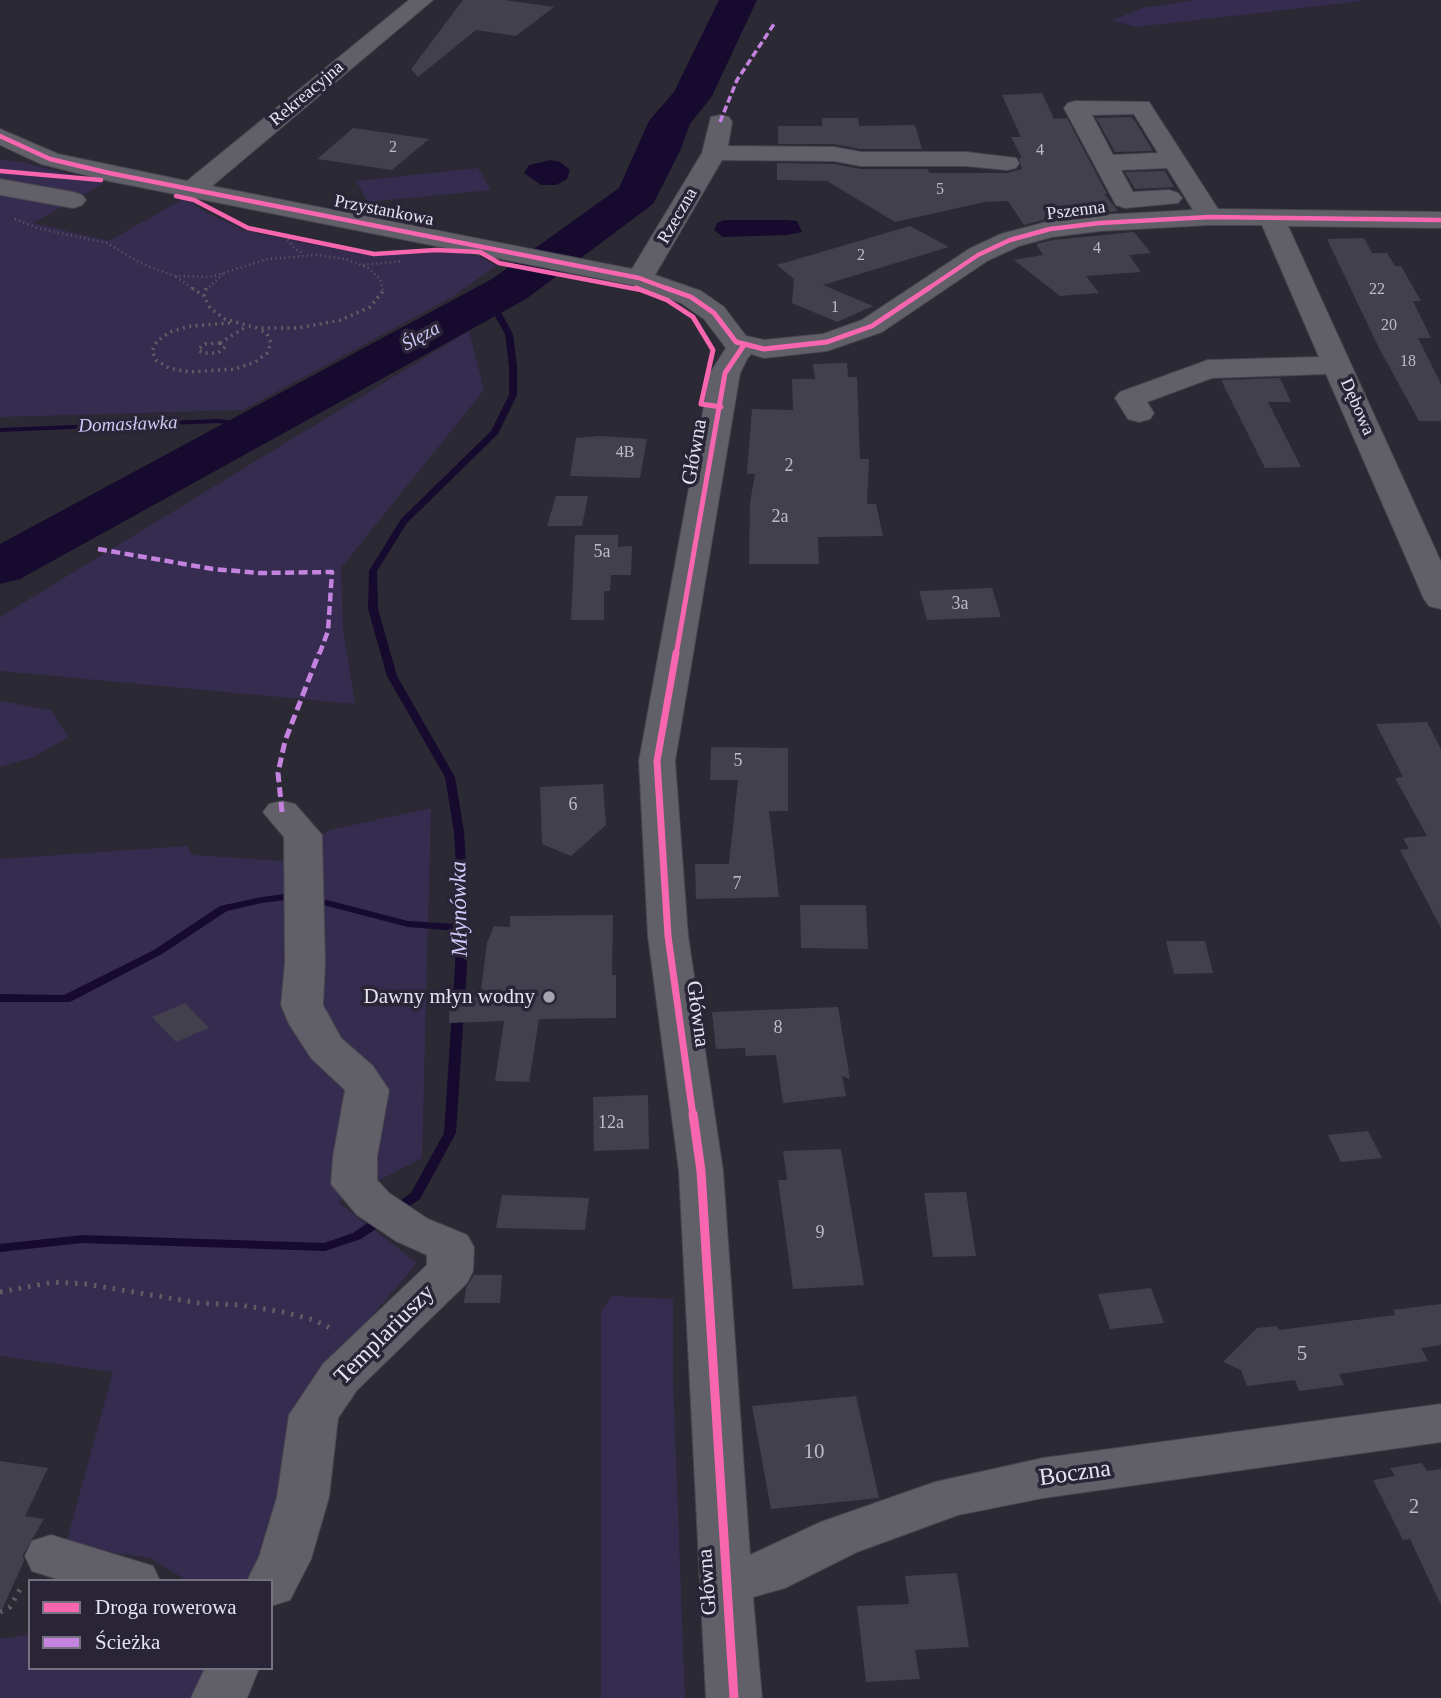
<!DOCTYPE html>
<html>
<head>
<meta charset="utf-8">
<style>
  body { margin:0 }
  #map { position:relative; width:1441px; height:1698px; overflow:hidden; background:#2b2933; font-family:Georgia,serif }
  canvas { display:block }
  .legend { position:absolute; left:28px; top:1579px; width:245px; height:91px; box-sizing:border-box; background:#292537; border:2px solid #757181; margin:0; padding:9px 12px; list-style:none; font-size:21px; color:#e6e4f0 }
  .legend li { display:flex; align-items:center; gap:14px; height:35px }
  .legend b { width:35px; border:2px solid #757181 }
</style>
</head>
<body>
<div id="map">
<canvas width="1441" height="1698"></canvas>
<ul class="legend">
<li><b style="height:9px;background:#f766af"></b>Droga rowerowa</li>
<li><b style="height:9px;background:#c483df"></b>Ścieżka</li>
</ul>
</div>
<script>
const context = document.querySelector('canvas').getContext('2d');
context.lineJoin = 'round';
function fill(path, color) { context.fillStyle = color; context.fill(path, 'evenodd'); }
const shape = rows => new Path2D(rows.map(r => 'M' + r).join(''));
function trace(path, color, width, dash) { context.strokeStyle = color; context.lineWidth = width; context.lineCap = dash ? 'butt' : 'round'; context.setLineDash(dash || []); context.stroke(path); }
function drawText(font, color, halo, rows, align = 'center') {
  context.font = font + ' Georgia,serif'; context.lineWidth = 7; context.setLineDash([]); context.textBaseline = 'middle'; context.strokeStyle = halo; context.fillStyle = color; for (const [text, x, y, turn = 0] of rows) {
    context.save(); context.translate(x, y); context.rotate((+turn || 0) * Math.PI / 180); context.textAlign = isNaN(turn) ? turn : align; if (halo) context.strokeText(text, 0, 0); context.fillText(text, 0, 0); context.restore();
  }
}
fill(shape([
  [1194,0,1357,0,1363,1,1136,27,1112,20,1143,8],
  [0,160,22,162,104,183,33,223,109,241,181,200,191,202,207,213,246,231,269,236,372,256,450,252,479,256,496,266,452,297,243,410,0,417],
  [478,168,491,190,368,202,356,181],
  [469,331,484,390,341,568,343,629,355,704,0,671,0,617],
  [0,701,51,710,68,737,34,757,0,767],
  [431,808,422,1158,338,1202,417,1263,331,1364,287,1492,252,1581,188,1581,150,1558,115,1553,67,1540,113,1372,0,1356,0,859,187,846,192,855,284,861,330,830],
  [612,1296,673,1299,673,1380,685,1698,601,1698,601,1311],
  [30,1634,30,1668,220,1668,207,1698,0,1698,0,1637,6,1639]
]), '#352c50');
fill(shape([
  [551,160,560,162,570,170,567,179,556,185,541,185,524,173,529,165],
  [725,220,786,220,797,221,802,232,787,235,723,237,714,230,717,223]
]), '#170a2f');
fill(shape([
  [487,298,493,298,513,334,517,366,517,395,498,434,407,523,377,571,378,609,397,676,455,777,464,832,467,880,467,966,456,1133,420,1199,361,1239,325,1251,82,1243,0,1252,0,1244,82,1235,324,1243,353,1233,411,1193,444,1133,455,966,456,931,408,927,327,906,285,900,262,903,227,911,162,954,70,1002,0,1002,0,994,64,995,154,950,220,906,262,897,285,894,327,900,408,921,456,924,457,880,454,832,445,777,387,676,368,609,369,571,401,519,491,431,509,395,509,366,505,334,486,300,487,298],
  [217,419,256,423,260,425,256,427,217,423,0,432,0,428,217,419]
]), '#170a2f');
fill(shape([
  [719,0,757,0,712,96,690,124,680,151,653,204,526,299,20,579,0,584,0,544,492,279,619,188,649,121,674,92,719,0]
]), '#170a2f');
fill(shape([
  [463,0,504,0,554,7,516,36,476,30,418,77,411,69],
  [1042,93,1054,119,1067,118,1107,194,1104,194,1118,211,1050,218,1024,225,1008,201,985,202,895,222,827,181,777,180,777,163,834,164,861,169,928,169,929,173,1007,173,1022,169,1019,158,1022,158,1011,137,1021,137,1002,95],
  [1131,117,1135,121,1153,151,1115,152,1096,118],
  [822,118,858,118,859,126,915,125,922,149,861,149,834,144,778,144,778,126,822,126],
  [353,128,429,139,392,170,317,159],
  [1165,171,1174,187,1135,189,1125,172],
  [910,226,949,247,823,285,873,306,837,322,792,303,794,279,777,265],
  [1134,232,1151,253,1129,255,1141,272,1086,276,1099,293,1060,296,1014,260,1043,255,1036,244,1053,240],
  [1364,238,1372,253,1387,253,1395,266,1401,266,1421,301,1413,301,1431,338,1418,338,1441,384,1441,421,1419,421,1379,348,1327,239],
  [847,363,848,377,857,377,860,459,869,459,867,504,876,504,883,536,818,537,819,564,749,564,750,503,755,474,747,474,752,409,793,410,792,379,815,379,813,364],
  [1280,378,1291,402,1268,402,1301,467,1265,468,1221,380],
  [599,436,647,439,640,478,570,476,576,438],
  [556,496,588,496,582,526,547,526],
  [575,535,618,535,618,547,632,546,631,575,611,575,610,591,604,591,604,620,571,620],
  [992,588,1001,617,927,620,919,591],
  [1427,722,1441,749,1441,928,1400,850,1409,849,1403,838,1427,836,1395,778,1403,777,1376,724],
  [711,747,788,748,788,811,769,811,779,897,696,899,695,864,729,864,738,780,710,780],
  [603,784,606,825,571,856,542,844,540,787],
  [800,905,866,905,868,949,801,948],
  [613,915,612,975,616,975,616,1018,539,1019,529,1082,495,1081,504,1021,449,1023,450,992,481,991,487,943,494,926,510,927,510,916],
  [1166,941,1205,941,1213,973,1174,974],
  [185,1003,209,1028,176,1042,152,1017],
  [838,1007,850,1079,842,1076,846,1096,783,1103,776,1055,746,1056,745,1048,716,1049,712,1012],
  [648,1095,649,1149,594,1151,593,1097],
  [1368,1131,1382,1158,1341,1162,1328,1135],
  [841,1149,864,1285,793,1289,778,1180,787,1180,783,1151],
  [966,1192,976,1256,933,1257,924,1193],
  [502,1195,589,1198,585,1230,496,1228],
  [474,1275,502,1275,500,1303,464,1303,466,1288],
  [1151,1288,1164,1323,1110,1329,1098,1294],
  [1441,1304,1441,1345,1421,1348,1428,1361,1339,1374,1344,1385,1299,1391,1295,1380,1247,1386,1241,1370,1223,1362,1257,1328,1277,1326,1279,1330,1395,1315,1393,1310],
  [856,1396,879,1498,771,1509,752,1406],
  [0,1461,48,1468,25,1516,44,1519,23,1555,24,1561,0,1614],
  [1422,1463,1427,1471,1441,1469,1441,1605,1410,1539,1403,1540,1373,1480,1395,1476,1390,1468],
  [957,1573,969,1647,915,1650,920,1679,866,1682,857,1606,909,1604,905,1576]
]), '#43404d');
const minor = shape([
  [409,0,433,0,212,186,632,269,702,153,711,117,720,115,729,117,732,122,728,146,834,147,861,152,966,152,1016,158,1019,163,1016,168,1007,170,966,166,861,166,834,161,722,160,655,275,701,291,724,307,746,336,764,340,823,334,862,320,969,249,1001,234,1050,221,1100,215,1193,210,1167,168,1121,170,1133,192,1169,190,1178,193,1182,198,1178,203,1125,208,1116,205,1064,108,1068,103,1076,101,1149,102,1218,209,1441,212,1441,228,1288,226,1441,562,1441,609,1429,606,1424,599,1326,374,1212,378,1147,402,1154,413,1150,419,1139,422,1128,419,1115,398,1120,392,1208,360,1319,357,1262,225,1210,225,1100,231,1052,237,1019,246,987,261,882,332,827,351,764,358,751,354,747,359,740,373,675,761,688,936,723,1171,750,1555,821,1522,935,1482,1043,1458,1441,1404,1441,1442,1043,1498,958,1515,857,1552,785,1588,753,1597,762,1698,706,1698,679,1171,648,936,639,761,710,373,726,348,704,319,681,303,632,285,109,181,41,164,0,145,0,129,58,154,187,181,409,0],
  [1134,114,1158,153,1113,155,1092,115,1134,114],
  [0,179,73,192,82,195,86,200,82,205,73,208,0,195,0,179],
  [282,801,295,804,322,835,325,963,323,1005,341,1038,373,1066,389,1090,377,1157,377,1180,389,1193,428,1219,467,1235,474,1247,473,1271,467,1283,357,1390,338,1418,329,1497,311,1559,290,1600,271,1606,271,1581,247,1581,259,1557,277,1497,289,1415,323,1364,427,1265,427,1255,396,1241,357,1215,331,1184,333,1157,345,1090,311,1058,289,1024,281,1005,285,963,284,837,263,812,269,804,282,801],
  [51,1535,153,1566,160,1581,63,1581,32,1571,25,1556,32,1541,51,1535],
  [205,1668,259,1668,247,1698,191,1698,205,1668]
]);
trace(minor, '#46454e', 2);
trace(shape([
  [15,219,37,228,107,243,142,264,175,276,210,277,268,259,317,255,346,259,368,268,380,279,383,290],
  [285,236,295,249,303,253],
  [363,265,403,261],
  [176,277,195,290],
  [206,290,223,274]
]), '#605e65', 2.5, [1, 3.5]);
trace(shape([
  [192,288,204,296],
  [206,288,204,296,210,308,225,319,257,328,298,328,341,320,370,307,383,291,382,288],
  [230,323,191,326,170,332,157,341,152,351,156,360,169,368,189,372,235,369,255,362,267,353,271,343,267,334,259,329],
  [220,343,225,347,218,353,203,353,198,350,205,344,220,343],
  [220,343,247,326]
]), '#605e65', 3.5, [2, 4.5]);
trace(shape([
  [0,1292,54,1282,86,1284,199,1303,240,1305,283,1312,314,1320,334,1330],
  [0,1612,10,1607,23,1584]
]), '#605e65', 5, [2.5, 7]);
fill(minor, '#615f67');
trace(shape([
  [720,122,737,80,774,24]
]), '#c483df', 3.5, [7, 3.5]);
trace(shape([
  [98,549,213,569,259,573,332,572,328,631,319,655]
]), '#c483df', 4.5, [9, 4.5]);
trace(shape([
  [282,812,278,773,285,741,319,653]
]), '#c483df', 5, [10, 5]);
trace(shape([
  [0,136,50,159,109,173,639,278,671,290],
  [0,171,101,180],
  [176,196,194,200,248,228,374,254,436,250,480,252,499,263,641,290],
  [926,290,978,255,1010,240,1050,229,1100,223,1210,217,1441,220]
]), '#f766af', 4.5);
trace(shape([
  [636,288,667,300,693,317,713,350,701,404,721,407],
  [666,288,691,297,714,313,736,342,764,349,827,342,872,326,929,288],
  [676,655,725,373,744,345]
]), '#f766af', 5);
trace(shape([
  [676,653,657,761,668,936,693,1116]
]), '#f766af', 7);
trace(shape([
  [693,1114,701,1171,734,1698]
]), '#f766af', 9);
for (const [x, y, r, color] of [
  [549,997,7,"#a5a3ae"]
]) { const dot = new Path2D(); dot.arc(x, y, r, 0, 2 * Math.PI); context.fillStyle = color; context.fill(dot); trace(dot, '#292537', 2.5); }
drawText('16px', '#bdbbc7', null, [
  ["2",393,148],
  ["4",1040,151],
  ["5",940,190],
  ["4",1097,249],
  ["2",861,256],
  ["22",1377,290],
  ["1",835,308],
  ["20",1389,326],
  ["18",1408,362],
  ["4B",625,453]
]);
drawText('18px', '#e6e4f0', '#292537', [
  ["Rekreacyjna",307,94,-40],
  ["Przystankowa",384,211,11],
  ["Pszenna",1076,211,-7],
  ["Rzeczna",678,216,-60],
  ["Dębowa",1357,407,66]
]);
drawText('18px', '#bdbbc7', null, [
  ["2",789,466],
  ["2a",780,517],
  ["5a",602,552],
  ["3a",960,604],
  ["5",738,761],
  ["6",573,805],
  ["7",737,884],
  ["8",778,1028],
  ["12a",611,1123],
  ["9",820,1233]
]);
drawText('italic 19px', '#d0c8f6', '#292537', [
  ["Ślęza",421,337,-29],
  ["Domasławka",128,425,-2]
]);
drawText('21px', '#e6e4f0', '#292537', [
  ["Główna",695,452,-80],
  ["Główna",697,1014,82],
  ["Główna",708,1582,-94]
]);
drawText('21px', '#e6e4f0', '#292537', [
  ["Dawny młyn wodny",535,997]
], 'right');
drawText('21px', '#bdbbc7', null, [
  ["5",1302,1354],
  ["10",814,1452],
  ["2",1414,1507]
]);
drawText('italic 23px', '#d0c8f6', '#292537', [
  ["Młynówka",460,909,-91]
]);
drawText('24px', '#e6e4f0', '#292537', [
  ["Templariuszy",385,1335,-45],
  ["Boczna",1075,1474,-8]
]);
</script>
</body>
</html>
